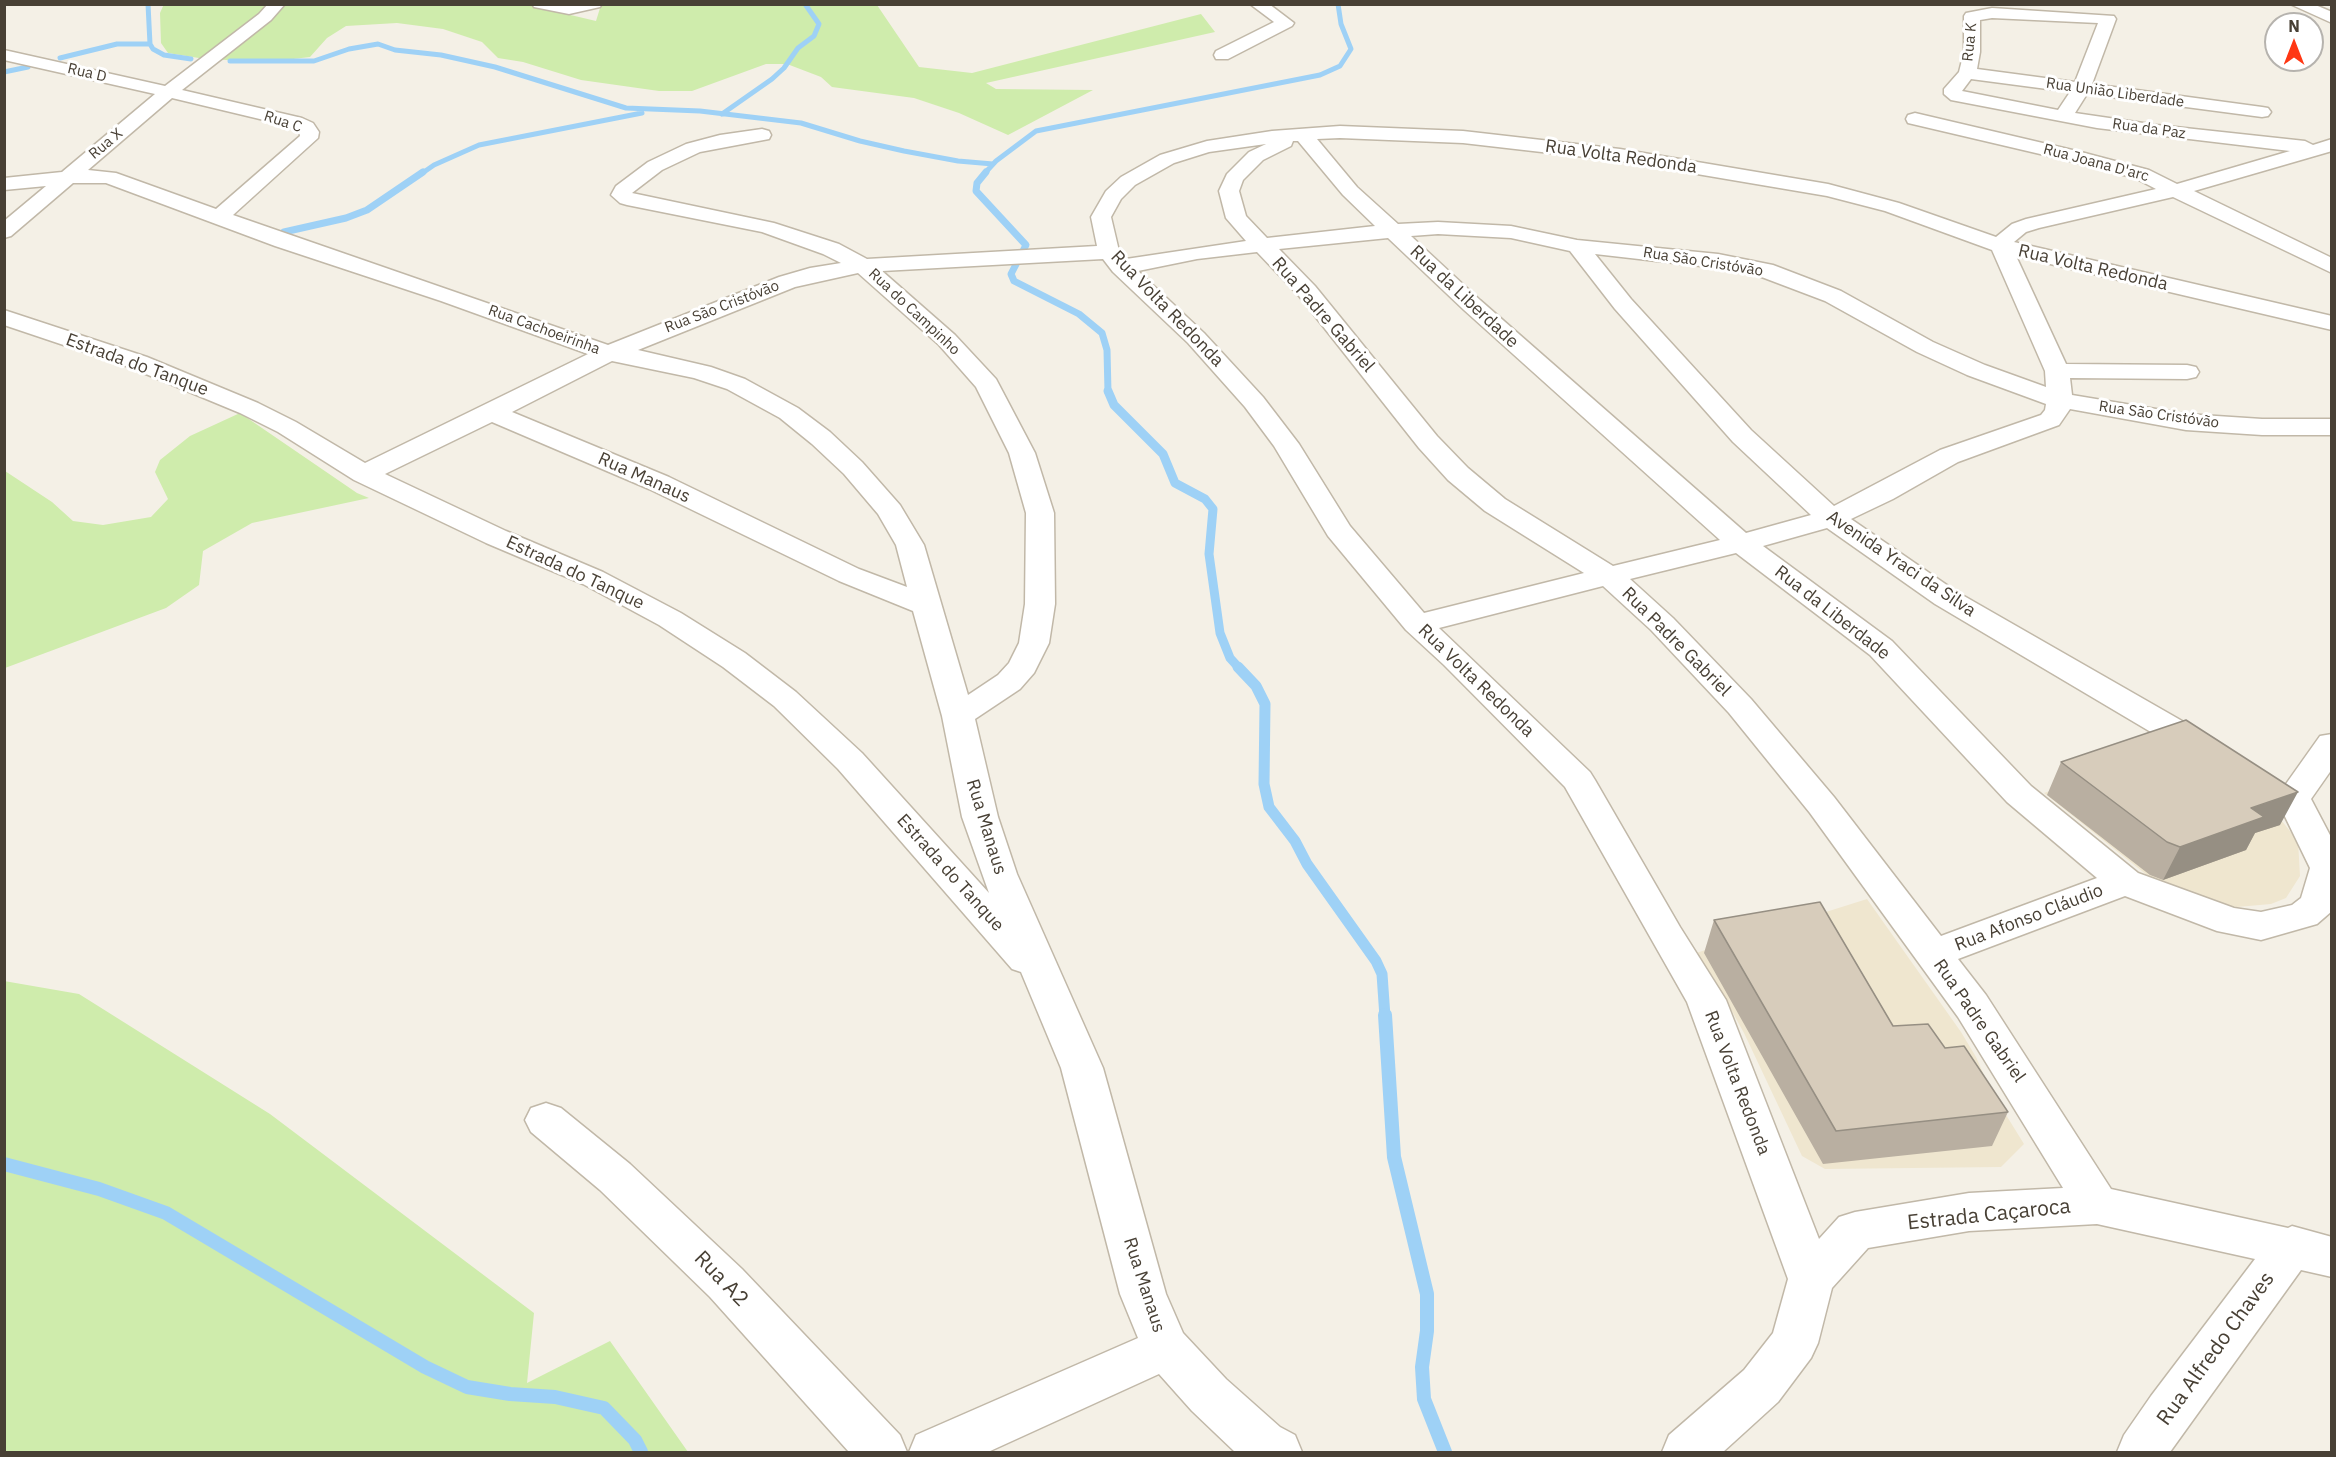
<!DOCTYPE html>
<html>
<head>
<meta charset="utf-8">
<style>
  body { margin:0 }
  #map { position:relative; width:2336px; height:1457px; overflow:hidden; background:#f4f0e6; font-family:"IBM Plex Sans",sans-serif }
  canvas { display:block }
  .frame { position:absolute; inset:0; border:6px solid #484035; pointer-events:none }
  .north { position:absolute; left:2264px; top:12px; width:60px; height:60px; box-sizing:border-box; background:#fff; border:2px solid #b6b3ae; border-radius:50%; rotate:0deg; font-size:16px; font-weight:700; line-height:24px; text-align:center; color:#484035 }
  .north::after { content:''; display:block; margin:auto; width:21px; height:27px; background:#ff3713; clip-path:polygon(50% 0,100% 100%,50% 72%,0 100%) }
</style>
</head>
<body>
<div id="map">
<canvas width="2336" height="1457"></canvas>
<div class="frame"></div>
<div class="north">N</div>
</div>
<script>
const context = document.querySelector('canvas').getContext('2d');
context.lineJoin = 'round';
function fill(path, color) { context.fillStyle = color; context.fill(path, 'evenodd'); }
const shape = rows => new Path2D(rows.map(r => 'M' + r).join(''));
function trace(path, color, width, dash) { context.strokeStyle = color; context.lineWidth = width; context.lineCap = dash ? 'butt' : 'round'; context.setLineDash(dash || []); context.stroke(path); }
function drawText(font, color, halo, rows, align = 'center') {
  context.font = font + ' "IBM Plex Sans",sans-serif'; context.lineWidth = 6; context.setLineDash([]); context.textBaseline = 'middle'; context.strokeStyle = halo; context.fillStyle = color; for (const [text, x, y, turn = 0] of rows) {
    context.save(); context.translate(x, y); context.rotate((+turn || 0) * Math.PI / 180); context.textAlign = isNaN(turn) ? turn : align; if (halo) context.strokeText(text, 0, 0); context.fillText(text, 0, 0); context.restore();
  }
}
fill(shape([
  [2170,749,2281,820,2298,841,2300,876,2286,898,2271,904,2237,907,2219,905,2167,891,2044,793],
  [1867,899,1961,1032,1976,1057,1990,1089,2024,1144,2001,1167,1825,1169,1802,1156,1744,1033,1713,977,1696,953]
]), '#efe6cf');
fill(shape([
  [164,4,524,4,596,21,601,5,877,5,919,67,972,73,1201,14,1215,32,986,83,996,89,1093,90,1008,135,959,113,914,98,832,87,821,77,787,64,766,64,692,91,659,91,581,80,523,62,498,58,482,42,443,29,397,23,346,26,327,38,310,57,268,62,205,59,168,53,161,43,160,13],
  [240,413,357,493,369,498,252,523,203,551,199,585,166,608,5,668,5,471,52,502,73,521,103,525,151,517,168,499,155,472,160,460,190,436],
  [4,981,79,994,270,1114,534,1313,527,1383,610,1341,688,1452,5,1452]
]), '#cfecac');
trace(shape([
  [148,4,150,44,153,49,164,55,191,59],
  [60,58,117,44,150,44],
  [230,61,314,61,349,49,378,44,395,50,441,55,495,67,626,108,700,111,801,123,860,141,904,151,958,161,993,164],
  [4,72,28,67],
  [722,114,772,79,784,68,798,48,814,36,819,24,805,4],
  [421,174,434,165,479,145,642,113],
  [984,174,996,161,1036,131,1320,75,1340,66,1351,49,1341,24,1338,4]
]), '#9ed1f6', 5);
trace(shape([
  [986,172,977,183,976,191,1026,245,1011,274,1014,281,1079,314,1102,333,1107,350,1108,392],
  [284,232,346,218,367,210,423,172]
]), '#9ed1f6', 7);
trace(shape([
  [1108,391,1114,405,1163,454,1175,483,1205,499,1213,509,1209,554,1220,633,1230,658,1239,668]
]), '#9ed1f6', 9);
trace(shape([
  [1238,667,1256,686,1265,704,1264,784,1269,807,1295,841,1307,864,1376,961,1382,974,1385,1017]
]), '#9ed1f6', 11);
trace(shape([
  [1385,1015,1394,1157,1427,1294,1427,1331,1422,1367,1424,1399,1445,1452],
  [4,1164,99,1189,166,1213,425,1367,467,1387,510,1394,555,1397,604,1408,635,1440,641,1452]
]), '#9ed1f6', 14);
const street = shape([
  [268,4,285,4,271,20,182,90,302,118,313,123,319,132,318,138,233,215,608,345,779,277,810,268,841,263,823,254,762,232,627,205,620,203,611,195,616,186,648,162,686,144,720,135,762,129,769,131,771,135,769,139,700,152,662,170,632,193,774,223,839,244,867,259,1097,246,1091,217,1106,191,1121,177,1160,155,1207,141,1272,131,1340,126,1463,131,1620,149,1828,184,1899,203,1996,237,2012,224,2026,219,2156,189,2135,178,2070,161,1908,123,1906,119,1908,115,1915,113,2081,152,2149,170,2177,184,2290,151,2097,128,1951,100,1944,94,1944,89,1959,72,1964,52,1964,16,1966,13,1992,8,2114,16,2116,19,2092,84,2262,107,2268,108,2271,112,2268,116,2262,117,2087,94,2075,113,2157,125,2305,141,2313,145,2332,139,2332,151,2194,191,2332,258,2332,273,2173,197,2039,228,2026,232,2014,242,2332,316,2332,330,2016,256,2066,364,2187,365,2196,367,2199,372,2196,377,2187,379,2070,378,2072,395,2186,414,2262,419,2332,419,2332,435,2262,435,2186,430,2070,409,2059,425,1958,462,1893,499,1851,519,1957,592,2217,741,2222,749,2217,757,2205,760,2193,757,1935,604,1827,528,1763,546,1892,641,2031,786,2138,873,2234,908,2261,912,2292,905,2301,898,2310,868,2276,798,2320,736,2332,734,2332,769,2311,799,2332,839,2332,911,2317,924,2261,940,2217,931,2125,896,1958,959,1986,995,2111,1189,2288,1228,2292,1226,2332,1237,2332,1277,2301,1270,2170,1452,2117,1452,2124,1435,2151,1396,2255,1259,2097,1224,1969,1231,1868,1248,1832,1288,1818,1343,1811,1358,1778,1402,1723,1452,1662,1452,1669,1435,1744,1370,1773,1333,1788,1279,1687,1002,1565,787,1444,665,1406,630,1328,536,1274,446,1245,407,1188,343,1113,272,1103,259,882,271,955,335,996,379,1035,453,1054,513,1055,604,1049,643,1034,673,1020,689,975,719,998,817,1017,874,1103,1068,1166,1294,1183,1333,1226,1379,1280,1427,1295,1435,1302,1452,1235,1452,1192,1411,1159,1374,988,1452,909,1452,916,1435,1138,1338,1120,1294,1061,1068,1021,972,1012,969,838,769,774,706,723,667,659,625,583,584,486,543,354,480,278,432,240,413,129,367,4,325,4,310,147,357,258,403,296,422,365,463,588,354,441,301,275,246,106,183,73,183,11,236,4,238,4,221,46,186,4,190,4,178,62,172,155,94,4,60,4,50,165,86,259,14,268,4],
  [1992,18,2098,23,2075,82,1977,69,1980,52,1980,20,1992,18],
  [1971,79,2070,92,2058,110,1962,91,1971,79],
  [172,98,289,126,299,131,300,136,216,209,116,173,88,170,172,98],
  [1340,138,1463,143,1620,161,1827,196,1885,211,1992,250,2045,371,2046,387,1985,365,1933,342,1841,291,1773,265,1718,254,1577,240,1511,226,1438,222,1398,224,1357,187,1317,139,1340,138],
  [1293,141,1298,141,1343,195,1375,226,1267,238,1246,216,1239,191,1243,180,1263,160,1291,146,1293,141],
  [1266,144,1249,152,1227,174,1219,191,1226,218,1246,241,1126,259,1119,251,1111,217,1121,199,1135,185,1174,163,1209,152,1266,144],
  [1438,234,1511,238,1570,251,1615,309,1733,442,1811,515,1746,533,1480,300,1411,236,1438,234],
  [1388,238,1464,310,1720,540,1613,566,1505,499,1468,468,1437,436,1315,286,1279,249,1388,238],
  [1257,252,1299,296,1419,448,1448,480,1485,511,1584,573,1424,613,1350,526,1299,444,1263,397,1204,333,1138,271,1197,259,1257,252],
  [1595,254,1718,268,1759,276,1825,301,1917,352,1967,375,2046,404,2045,410,2041,415,1940,450,1834,506,1751,430,1631,299,1595,254],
  [858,273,939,345,976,387,1009,453,1026,513,1025,604,1019,643,1009,663,998,675,968,695,924,545,900,505,862,462,830,432,798,408,745,379,711,367,638,350,795,287,858,273],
  [612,361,694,378,727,389,780,418,812,444,844,474,878,514,896,545,907,587,859,569,669,477,512,412,612,361],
  [492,422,649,489,839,581,913,611,942,716,962,817,989,893,862,753,796,692,745,653,681,613,603,572,506,531,385,474,492,422],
  [1736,553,1870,655,2007,802,2097,878,1941,936,1834,797,1751,699,1673,618,1630,579,1736,553],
  [1603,586,1651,630,1729,713,1810,813,1958,1017,2063,1188,1969,1193,1855,1212,1839,1217,1819,1239,1726,1000,1680,927,1595,780,1590,772,1439,628,1603,586],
  [532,4,602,4,600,7,569,14,534,7,532,4],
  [1250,4,1269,4,1294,23,1292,26,1228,59,1216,59,1214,55,1216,51,1274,22,1250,4],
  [2290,4,2313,4,2332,12,2332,23,2290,4],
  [546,1103,561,1108,630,1164,742,1269,900,1435,907,1452,849,1452,710,1297,600,1190,531,1132,525,1120,531,1108,546,1103]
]);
trace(street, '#c1b8a8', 3);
fill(street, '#fff');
fill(shape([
  [2061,762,2280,825,2255,833,2246,850,2163,880,2150,875,2047,795],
  [1714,920,1893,1026,1945,1048,2008,1112,1992,1146,1823,1164,1704,953]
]), '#b9afa1');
fill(shape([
  [2298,792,2280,825,2255,833,2246,850,2163,880,2180,847,2251,808]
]), '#968f83');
const building = shape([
  [2186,720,2298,792,2251,808,2264,817,2180,847,2167,842,2061,762,2186,720],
  [1820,902,1893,1026,1928,1024,1945,1048,1964,1046,2008,1112,1836,1131,1714,920,1820,902]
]);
fill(building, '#d7ccbb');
trace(building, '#968f83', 1.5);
drawText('15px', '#484035', '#fff', [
  ["Rua K",1970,42,-84],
  ["Rua D",87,73,13],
  ["Rua União Liberdade",2115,93,8],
  ["Rua C",283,122,18],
  ["Rua da Paz",2149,129,8],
  ["Rua X",106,144,-40],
  ["Rua Joana D'arc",2096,163,15],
  ["Rua São Cristóvão",1703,262,9],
  ["Rua São Cristóvão",722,307,-21],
  ["Rua do Campinho",914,312,43],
  ["Rua Cachoeirinha",544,330,20],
  ["Rua São Cristóvão",2159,415,8]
]);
drawText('18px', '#484035', '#fff', [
  ["Rua Volta Redonda",1621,157,8],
  ["Rua Volta Redonda",2093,268,13],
  ["Rua da Liberdade",1464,297,43],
  ["Rua Volta Redonda",1167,309,46],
  ["Rua Padre Gabriel",1323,315,49],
  ["Estrada do Tanque",137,365,20],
  ["Rua Manaus",644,478,24],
  ["Avenida Yraci da Silva",1901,564,34],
  ["Estrada do Tanque",575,573,25],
  ["Rua da Liberdade",1832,613,38],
  ["Rua Padre Gabriel",1676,642,45],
  ["Rua Volta Redonda",1476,681,44],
  ["Rua Manaus",986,827,73],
  ["Estrada do Tanque",950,873,48],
  ["Rua Afonso Cláudio",2029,918,-21],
  ["Rua Padre Gabriel",1979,1021,55],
  ["Rua Volta Redonda",1737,1083,69],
  ["Rua Manaus",1144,1285,72]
]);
drawText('21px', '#484035', '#fff', [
  ["Estrada Caçaroca",1989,1215,-6],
  ["Rua A2",721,1279,46],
  ["Rua Alfredo Chaves",2216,1349,-54]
]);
</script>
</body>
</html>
